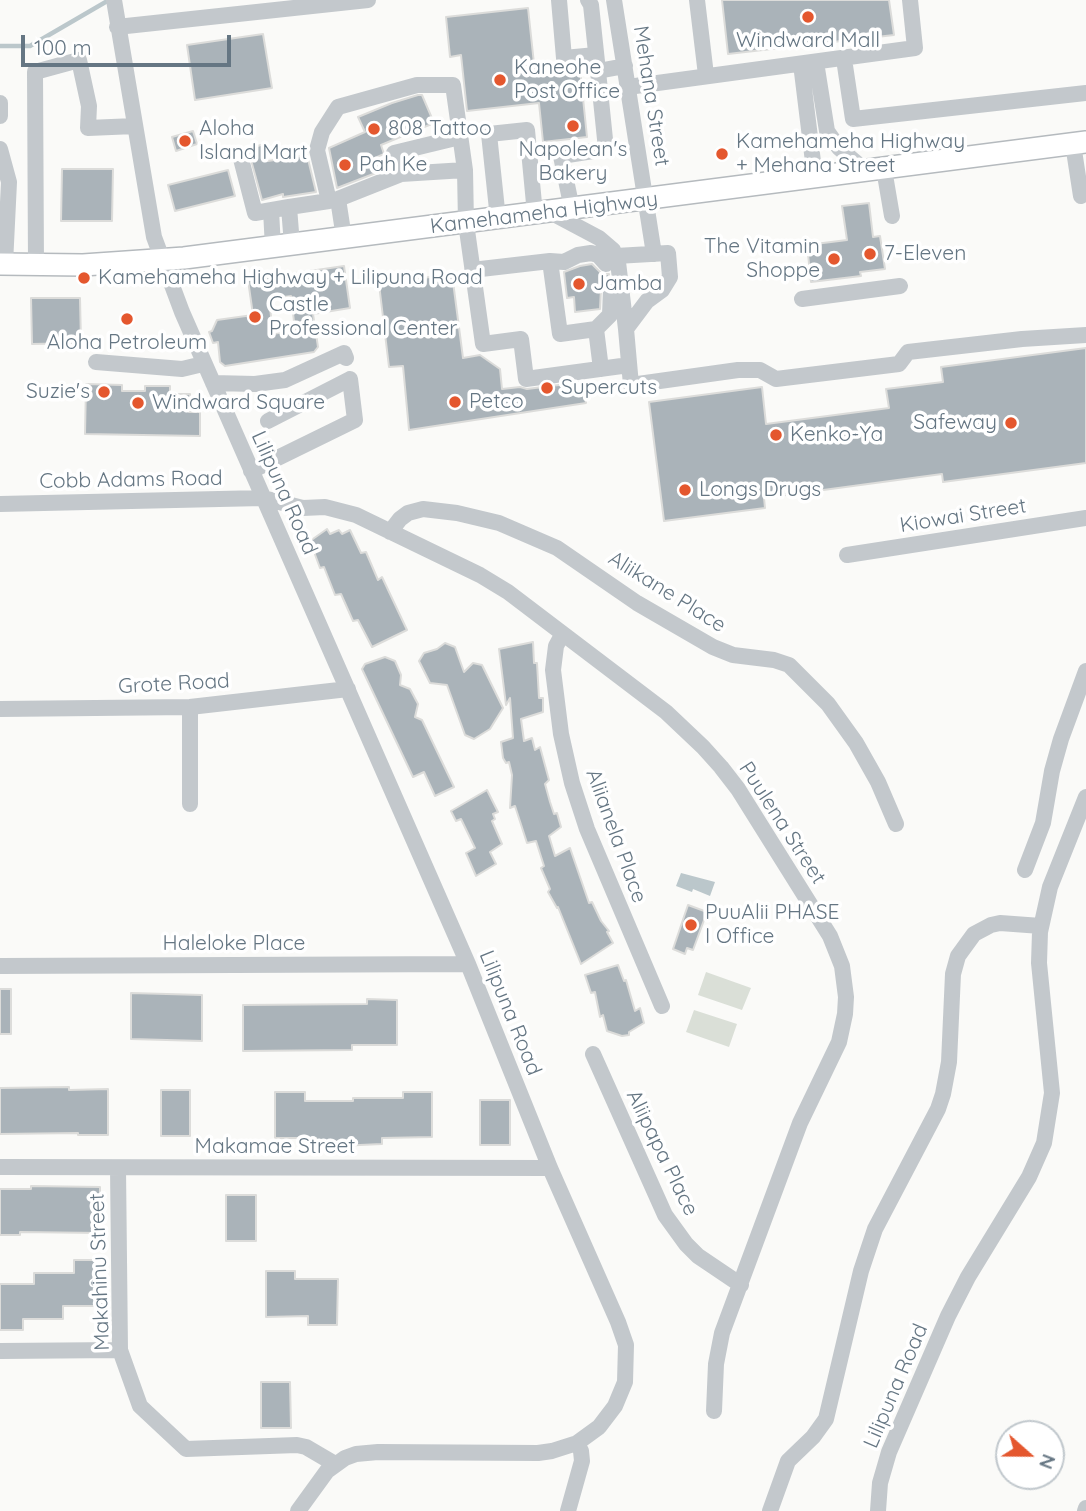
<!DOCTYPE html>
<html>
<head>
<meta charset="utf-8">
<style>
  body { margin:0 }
  #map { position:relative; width:1086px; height:1511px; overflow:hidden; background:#fafaf8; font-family:Quicksand,sans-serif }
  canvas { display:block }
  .north { position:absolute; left:995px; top:1420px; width:70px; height:70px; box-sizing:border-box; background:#fff; border:2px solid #c1c8cd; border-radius:50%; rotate:111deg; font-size:19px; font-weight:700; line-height:28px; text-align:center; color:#657683 }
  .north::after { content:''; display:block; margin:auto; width:24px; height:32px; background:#e4572e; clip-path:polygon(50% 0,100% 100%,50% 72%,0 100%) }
  .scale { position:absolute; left:21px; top:35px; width:210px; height:32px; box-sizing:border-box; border:4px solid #657683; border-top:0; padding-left:9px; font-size:21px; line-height:24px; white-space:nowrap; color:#657683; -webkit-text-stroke:5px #fff; paint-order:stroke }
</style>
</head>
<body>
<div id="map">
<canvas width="1086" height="1511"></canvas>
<div class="north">N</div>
<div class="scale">100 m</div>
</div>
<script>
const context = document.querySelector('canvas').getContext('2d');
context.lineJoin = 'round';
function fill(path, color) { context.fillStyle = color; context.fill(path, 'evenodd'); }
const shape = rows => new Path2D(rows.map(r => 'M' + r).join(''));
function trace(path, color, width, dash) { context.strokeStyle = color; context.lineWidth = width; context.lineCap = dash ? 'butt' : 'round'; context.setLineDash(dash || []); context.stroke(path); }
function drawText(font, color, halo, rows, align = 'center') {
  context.font = font + ' Quicksand,sans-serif'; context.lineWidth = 7; context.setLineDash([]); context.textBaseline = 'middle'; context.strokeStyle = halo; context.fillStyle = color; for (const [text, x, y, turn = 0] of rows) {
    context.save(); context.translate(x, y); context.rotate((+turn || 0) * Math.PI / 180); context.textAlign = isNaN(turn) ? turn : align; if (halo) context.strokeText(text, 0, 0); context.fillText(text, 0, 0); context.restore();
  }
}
fill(shape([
  [706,972,751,988,742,1010,698,995],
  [694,1010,737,1024,729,1047,686,1032]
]), '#dadfd7');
fill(shape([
  [681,873,715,882,710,896,693,889,692,892,676,886]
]), '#bbc7cb');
trace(shape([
  [0,46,30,46,109,0]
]), '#bbc7cb', 4.5);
const building = shape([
  [722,0,889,0,894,35,728,54,722,0],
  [528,8,535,73,580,69,587,137,543,142,539,103,467,111,461,55,450,57,446,17,528,8],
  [263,34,272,88,195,100,187,45,263,34],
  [418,95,422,95,434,123,381,145,384,154,375,158,381,171,337,188,329,148,365,132,358,117,392,103,418,95],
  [193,131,197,144,176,151,172,137,193,131],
  [264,144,268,161,307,155,316,192,283,197,283,194,262,200,248,149,264,144],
  [62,169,113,169,112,221,61,221,62,169],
  [228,170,235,196,175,211,168,185,228,170],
  [869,203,873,237,880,236,885,269,860,272,861,276,811,282,807,245,847,240,842,206,869,203],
  [592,264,602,274,609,274,608,279,603,283,601,288,600,309,575,312,574,297,567,298,564,272,580,266,592,264],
  [344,266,350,308,313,314,318,347,314,352,225,366,220,362,218,342,213,343,209,332,212,331,217,320,253,315,248,280,344,266],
  [291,296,295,330,273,334,269,299,291,296],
  [452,274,463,358,480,355,500,369,502,389,520,387,527,389,583,382,586,403,409,430,403,366,389,367,379,284,452,274],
  [31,298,80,298,81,343,32,344,31,298],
  [1086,348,1086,463,943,482,942,474,764,498,765,508,664,521,649,402,762,387,766,424,889,408,886,389,943,382,941,367,1086,348],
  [86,384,122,385,122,391,145,391,145,386,170,386,170,394,190,394,189,412,200,412,200,436,85,434,86,384],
  [327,529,330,534,339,530,342,534,350,530,361,553,366,552,378,580,382,577,407,630,372,647,358,620,353,621,341,594,335,595,324,567,320,568,310,541,327,529],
  [533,642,534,663,537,663,539,698,543,698,543,712,521,719,524,741,532,738,535,750,540,747,549,780,545,784,550,802,554,814,557,813,561,827,549,836,555,856,570,848,589,903,592,902,601,921,609,931,607,932,613,943,581,964,558,907,557,908,548,892,550,889,541,868,544,866,536,841,527,843,515,806,510,808,512,775,509,762,506,763,503,758,501,742,513,738,510,698,506,705,499,649,533,642],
  [445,643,455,647,464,672,473,663,482,665,503,708,490,729,474,739,465,735,447,685,430,683,419,661,424,653,437,649,445,643],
  [385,657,395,661,401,675,400,685,410,689,418,704,415,717,422,720,454,787,435,796,424,772,413,777,362,669,365,664,385,657],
  [487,790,498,812,493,814,495,819,492,821,502,844,490,852,496,864,476,876,466,853,475,848,461,819,456,821,451,811,487,790],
  [688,905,707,912,693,950,687,948,685,954,673,949,688,905],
  [618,965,624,981,626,980,635,1011,640,1008,644,1023,629,1032,629,1035,622,1036,607,1031,603,1015,600,1017,595,992,591,993,585,975,618,965],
  [0,989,11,989,11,1034,0,1034,0,989],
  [131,993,202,995,202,1041,131,1039,131,993],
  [367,999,397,1000,397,1045,352,1045,352,1050,243,1051,243,1005,367,1004,367,999],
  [69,1087,69,1090,108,1089,108,1135,78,1135,78,1133,0,1134,0,1088,69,1087],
  [161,1090,190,1090,190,1136,161,1136,161,1090],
  [275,1092,305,1092,305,1101,353,1101,353,1098,403,1098,403,1092,432,1092,432,1137,382,1138,382,1144,316,1147,316,1138,275,1138,275,1092],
  [480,1100,510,1100,510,1145,480,1145,480,1100],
  [31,1186,100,1187,100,1233,20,1232,20,1235,0,1235,0,1189,31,1189,31,1186],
  [226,1195,256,1195,256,1241,226,1241,226,1195],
  [74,1260,103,1260,103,1306,63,1306,63,1319,23,1319,23,1330,0,1330,0,1284,34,1284,34,1273,74,1273,74,1260],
  [266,1271,295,1271,295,1279,338,1279,337,1325,308,1325,308,1316,266,1317,266,1271],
  [261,1382,290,1382,291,1428,261,1428,261,1382]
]);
fill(building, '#aab3b9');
trace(building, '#dcdcda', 2);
const major = shape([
  [0,264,83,265,184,258,1086,142]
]);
trace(major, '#b5babe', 24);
trace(shape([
  [114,0,154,237,182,312,468,964,550,1168,618,1322,626,1345,625,1382,615,1406,599,1427,577,1443,552,1451,538,1453,378,1452,356,1454,345,1458,327,1471,298,1511],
  [559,0,564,58,596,55],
  [588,0,591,5,598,71,625,66],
  [614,0,654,254],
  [697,0,706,75],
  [117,27,368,0],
  [844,59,853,119,1086,93],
  [816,62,827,131,839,148,866,171],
  [801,64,815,178],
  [628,87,915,48,910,0],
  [0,103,0,116],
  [1073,144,1081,196],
  [0,149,9,182,5,264],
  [240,155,255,213,289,207],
  [884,169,892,216],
  [401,174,394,153,460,137],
  [338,199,329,201,317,150,322,132,338,107,417,85,453,85,465,170],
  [572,209,561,156,606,149,598,71],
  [271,210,273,248],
  [550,212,599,238,613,250,618,262,626,329],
  [498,219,489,134,527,130,535,214],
  [344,238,338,199,401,174,465,170,466,223,483,344,521,339,526,379,629,365],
  [292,245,289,207,329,201],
  [616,256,668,253,670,277,662,290,647,301,626,329,631,385,738,370,760,370,776,379,899,364,908,352,1022,339,1086,335],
  [550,261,564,262,578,255,591,253,598,255,606,264],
  [36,264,35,72,79,60,89,106,88,128,135,126],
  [472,270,550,261,560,334,596,329,601,369],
  [802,299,900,286],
  [596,329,610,315,611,289],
  [96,362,182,369,203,364],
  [213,383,255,384,285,380,344,353,346,358],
  [251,471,355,420,350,379,268,421],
  [0,504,263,498,303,508,325,507,356,515,480,575,508,592,666,712,703,747,721,767,738,789,830,936,842,966,846,997,845,1014,839,1042,800,1123,722,1333,716,1364,714,1411],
  [390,532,400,519,408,513,423,509,457,513,499,523,557,548,637,603,713,647,733,655,774,660,789,665,828,704,856,743,878,782,896,824],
  [847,555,1086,518],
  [562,635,556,646,553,670,561,734,572,783,587,829,662,1006],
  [190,707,190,804],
  [0,709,190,707,348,689],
  [1025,870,1043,823,1052,771,1061,739,1086,671],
  [0,966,468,964],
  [593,1054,665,1215,686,1244,698,1256,741,1285],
  [0,1167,550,1168],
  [118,1168,120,1350,140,1406,186,1449,297,1445,306,1447,335,1464],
  [0,1351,120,1350],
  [568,1511,582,1461,581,1451,577,1443],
  [770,1511,788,1461,813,1437,826,1419,861,1271,875,1229,938,1109,943,1094,949,1062,953,974,958,956,974,934,991,925,1000,923,1041,926],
  [878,1511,880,1483,889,1452,948,1316,968,1277,1029,1177,1044,1143,1052,1093,1039,963,1040,932,1050,887,1086,797],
  [1085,1511,1086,1508]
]), '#c3c8cc', 16);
trace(major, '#fff', 21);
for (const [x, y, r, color] of [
  [808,17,7,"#e4572e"],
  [500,80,7,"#e4572e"],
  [573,126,7,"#e4572e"],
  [374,129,7,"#e4572e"],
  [185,141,7,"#e4572e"],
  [722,154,7,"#e4572e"],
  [345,165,7,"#e4572e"],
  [870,254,7,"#e4572e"],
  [834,259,7,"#e4572e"],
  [84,278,7,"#e4572e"],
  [579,284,7,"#e4572e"],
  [255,317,7,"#e4572e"],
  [127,319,7,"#e4572e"],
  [547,388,7,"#e4572e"],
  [104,392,7,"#e4572e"],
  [455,402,7,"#e4572e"],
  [138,403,7,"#e4572e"],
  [1011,423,7,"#e4572e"],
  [776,435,7,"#e4572e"],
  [685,490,7,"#e4572e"],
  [691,925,7,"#e4572e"]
]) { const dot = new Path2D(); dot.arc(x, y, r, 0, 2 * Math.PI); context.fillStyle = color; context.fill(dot); trace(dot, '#fff', 2.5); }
drawText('21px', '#657683', '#fff', [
  ["Windward Mall",808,41,"center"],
  ["Kaneohe",514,68],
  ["Post Office",514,92],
  ["Aloha",199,129],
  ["Island Mart",199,153],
  ["808 Tattoo",388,129],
  ["Kamehameha Highway",736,142],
  ["+ Mehana Street",736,166],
  ["Napolean's",573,150,"center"],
  ["Bakery",573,174,"center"],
  ["Pah Ke",359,165],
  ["The Vitamin",820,247,"right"],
  ["Shoppe",820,271,"right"],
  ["7-Eleven",884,254],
  ["Kamehameha Highway + Lilipuna Road",98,278],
  ["Jamba",593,284],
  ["Castle",269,305],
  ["Professional Center",269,329],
  ["Aloha Petroleum",127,343,"center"],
  ["Supercuts",561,388],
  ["Suzie's",90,392,"right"],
  ["Petco",469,402],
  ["Windward Square",152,403],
  ["Safeway",997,423,"right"],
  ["Kenko-Ya",790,435],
  ["Longs Drugs",699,490],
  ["PuuAlii PHASE",705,913],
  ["I Office",705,937]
], 'left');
drawText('21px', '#657683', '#fff', [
  ["Mehana Street",651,96,81],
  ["Kamehameha Highway",544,213,-7],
  ["Cobb Adams Road",131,480,-1],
  ["Lilipuna Road",284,493,66],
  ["Kiowai Street",963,516,-9],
  ["Aliikane Place",667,592,32],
  ["Grote Road",174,684,-3],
  ["Puulena Street",782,823,57],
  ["Aliianela Place",616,836,70],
  ["Haleloke Place",234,944],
  ["Lilipuna Road",510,1013,68],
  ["Makamae Street",275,1147],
  ["Aliipapa Place",662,1153,64],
  ["Makahinu Street",100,1272,-92],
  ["Lilipuna Road",896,1386,-67]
]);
</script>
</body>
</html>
